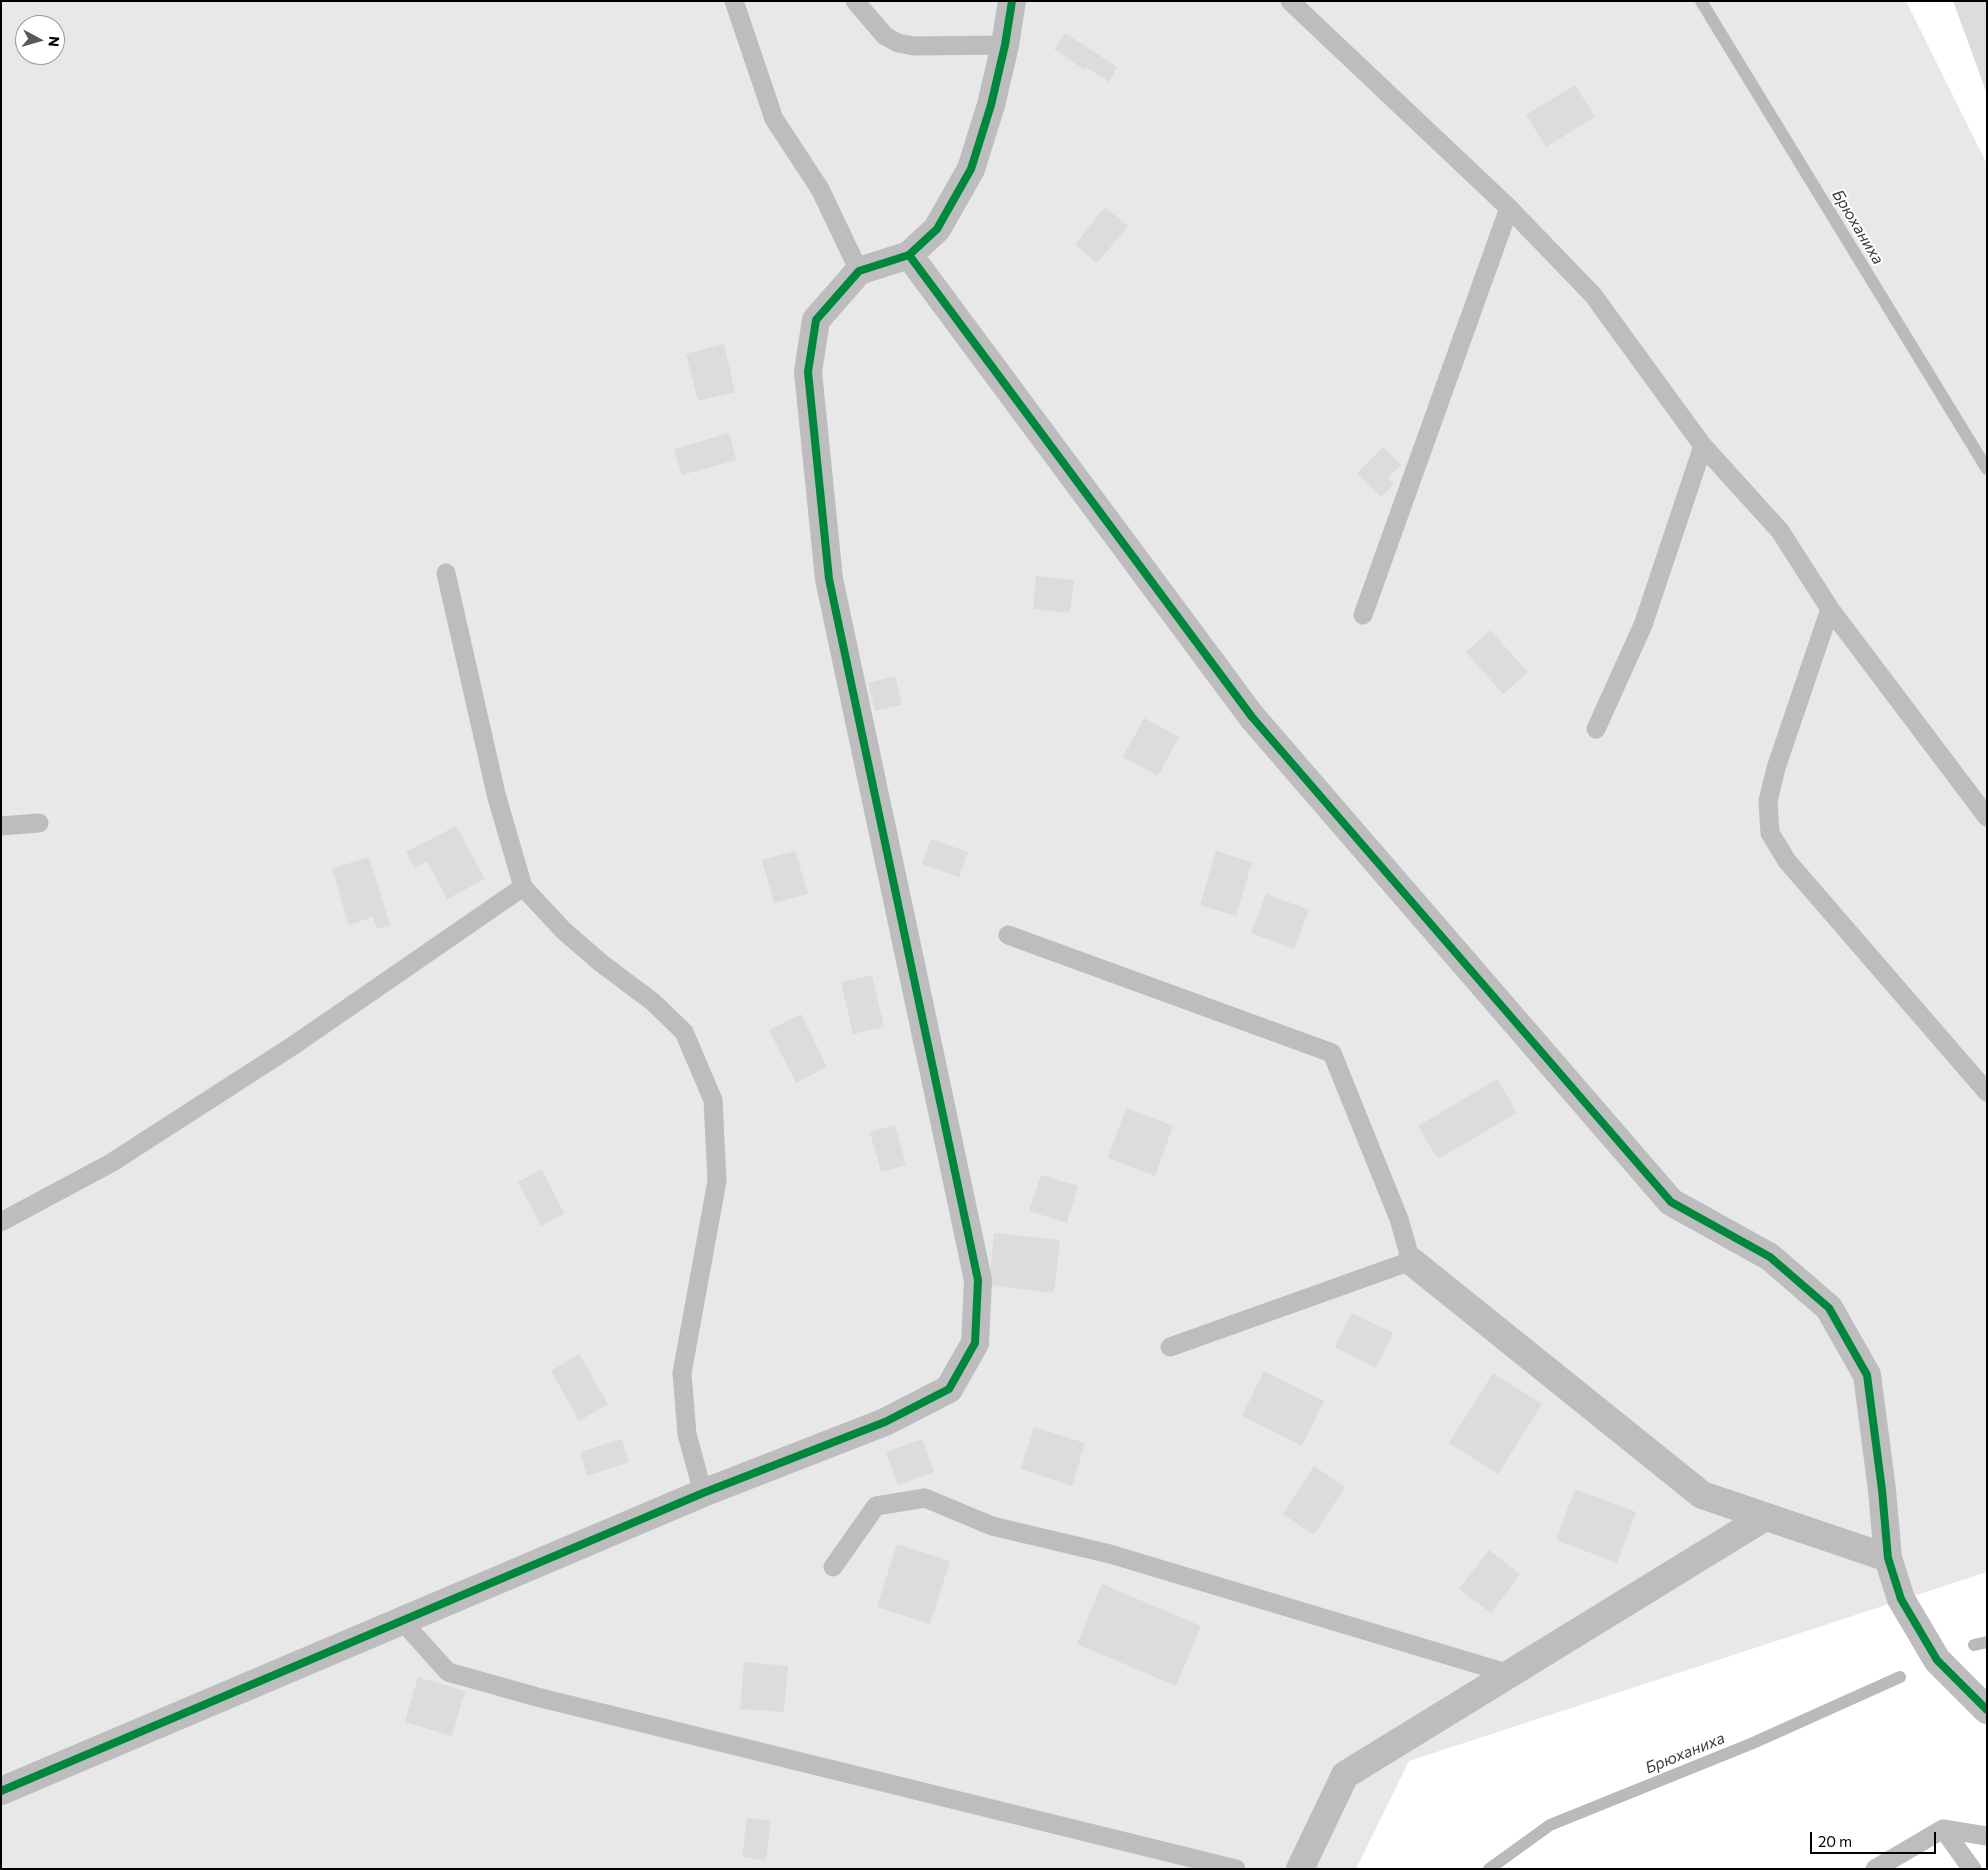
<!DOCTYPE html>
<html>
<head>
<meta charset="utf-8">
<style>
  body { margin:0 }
  #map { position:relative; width:1988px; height:1870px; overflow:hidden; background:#fff; font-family:Commissioner,sans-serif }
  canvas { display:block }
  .frame { position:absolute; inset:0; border:2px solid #000; pointer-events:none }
  .north { position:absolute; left:15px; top:15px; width:50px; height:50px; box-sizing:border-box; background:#fff; border:1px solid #999; border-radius:50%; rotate:96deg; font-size:14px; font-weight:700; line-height:20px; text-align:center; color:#000 }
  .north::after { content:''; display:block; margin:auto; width:18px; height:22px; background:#595959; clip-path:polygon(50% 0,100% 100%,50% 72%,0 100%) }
  .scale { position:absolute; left:1810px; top:1832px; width:126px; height:22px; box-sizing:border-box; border:2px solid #000; border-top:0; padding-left:6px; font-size:15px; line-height:18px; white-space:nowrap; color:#000; -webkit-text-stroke:4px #fff; paint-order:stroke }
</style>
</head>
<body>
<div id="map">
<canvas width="1988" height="1870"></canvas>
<div class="frame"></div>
<div class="north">N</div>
<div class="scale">20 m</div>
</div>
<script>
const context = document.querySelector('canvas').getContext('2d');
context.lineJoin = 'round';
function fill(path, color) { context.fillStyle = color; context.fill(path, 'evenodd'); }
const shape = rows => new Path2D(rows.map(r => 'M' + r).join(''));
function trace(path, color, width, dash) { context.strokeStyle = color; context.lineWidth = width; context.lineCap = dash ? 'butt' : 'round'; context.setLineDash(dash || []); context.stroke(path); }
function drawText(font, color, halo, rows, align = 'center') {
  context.font = font + ' Commissioner,sans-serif'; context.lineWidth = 4; context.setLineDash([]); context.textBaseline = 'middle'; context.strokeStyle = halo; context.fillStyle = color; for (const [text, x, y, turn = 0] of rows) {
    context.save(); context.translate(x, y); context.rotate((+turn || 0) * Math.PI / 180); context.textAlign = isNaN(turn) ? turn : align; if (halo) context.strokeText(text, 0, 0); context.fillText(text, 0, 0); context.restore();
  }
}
fill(shape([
  [1,1,1906,1,1987,164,1987,1572,1409,1761,1356,1869,1,1869],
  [25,25,55,25,55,55,25,55]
]), '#e8e8e8');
trace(shape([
  [1701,1,1987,469],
  [1974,1645,1987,1642],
  [1489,1869,1550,1825,1753,1743,1900,1677]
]), '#bababa', 12);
fill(shape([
  [1953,1,1987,1,1987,94],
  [1065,33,1117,67,1109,82,1087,68,1085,70,1054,49],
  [1575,85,1595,117,1546,147,1526,115],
  [1105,207,1128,226,1097,263,1075,245],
  [724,344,735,392,698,401,686,354],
  [729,433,736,460,682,475,674,449],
  [1383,447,1401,465,1388,478,1394,484,1381,497,1357,473],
  [1036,576,1074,580,1070,613,1033,609],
  [1490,630,1528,672,1503,694,1466,652],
  [895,676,902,705,875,711,868,683],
  [1144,718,1179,737,1158,776,1123,757],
  [456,826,485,879,447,899,427,861,415,868,406,852],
  [931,839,968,852,959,877,922,864],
  [795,851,808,894,774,903,762,860],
  [1216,851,1252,862,1236,916,1200,905],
  [369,857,390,925,377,929,373,917,349,925,332,869],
  [1266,894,1309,910,1294,949,1251,933],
  [872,975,884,1027,853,1034,841,982],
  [801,1014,827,1067,796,1083,769,1030],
  [1497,1079,1517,1113,1438,1159,1418,1126],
  [1126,1108,1173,1126,1155,1176,1108,1158],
  [895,1125,906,1165,881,1172,870,1132],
  [542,1169,564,1214,541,1226,518,1182],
  [1041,1175,1078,1186,1067,1223,1029,1211],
  [994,1233,1060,1240,1054,1293,989,1285],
  [1352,1313,1393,1333,1376,1368,1335,1347],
  [579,1354,608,1404,579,1421,551,1371],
  [1264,1371,1324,1401,1302,1446,1242,1416],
  [1493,1373,1542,1404,1498,1474,1449,1443],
  [1034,1427,1085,1443,1072,1486,1021,1469],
  [622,1439,629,1462,587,1476,580,1452],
  [922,1439,934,1472,898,1485,886,1452],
  [1314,1466,1345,1487,1314,1535,1283,1514],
  [1575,1489,1636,1512,1617,1563,1556,1540],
  [897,1544,950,1561,930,1624,877,1607],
  [1489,1550,1520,1574,1491,1613,1459,1589],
  [1102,1584,1201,1626,1176,1686,1077,1644],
  [744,1662,788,1666,784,1712,740,1709],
  [418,1677,465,1691,452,1736,405,1722],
  [747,1818,771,1821,766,1861,742,1857]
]), '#dcdcdc');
trace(shape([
  [734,1,774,119,820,189,859,271],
  [855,1,885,36,898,43,914,46,1005,45],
  [1290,1,1509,208,1593,295,1703,446,1780,531,1830,609,1987,817],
  [446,573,496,794,523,887],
  [1830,609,1776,768,1768,801,1770,833,1787,861,1987,1092],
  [1363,615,1509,208],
  [1596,729,1643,625,1703,446],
  [1,826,39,823],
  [1008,935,1332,1053,1399,1219,1411,1261,1170,1347],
  [1,1222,111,1163,294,1045,523,887,564,931,601,963,653,1002,684,1032,713,1100,717,1181,682,1373,687,1434,703,1493],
  [833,1567,876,1506,925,1498,992,1526,1110,1554,1510,1674],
  [402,1621,448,1672,537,1697,1236,1869],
  [1943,1829,1972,1869],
  [1875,1869,1943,1829,1987,1836]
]), '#bdbdbd', 19);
trace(shape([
  [909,255,1252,717,1671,1202,1770,1257,1829,1308,1867,1375,1882,1490,1888,1558,1901,1599,1937,1660,1987,1710],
  [1411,1261,1702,1495,1888,1558],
  [1,1791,703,1493,885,1422,949,1389,975,1343,978,1280,829,579,808,372,816,320,859,271,909,255,937,229,971,169,991,105,1005,45,1012,1],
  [1300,1869,1345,1775,1765,1517]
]), '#bdbdbd', 28);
trace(shape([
  [909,255,1252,717,1671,1202,1770,1257,1829,1308,1867,1375,1882,1490,1888,1558,1901,1599,1937,1660,1987,1710],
  [1,1791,703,1493,885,1422,949,1389,975,1343,978,1280,829,579,808,372,816,320,859,271,909,255,937,229,971,169,991,105,1005,45,1012,1]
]), '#00873e', 8);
drawText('italic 16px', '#3e3e3e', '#fff', [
  ["Брюханиха",1858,227,59],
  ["Брюханиха",1685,1753,-22]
]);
</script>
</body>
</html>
